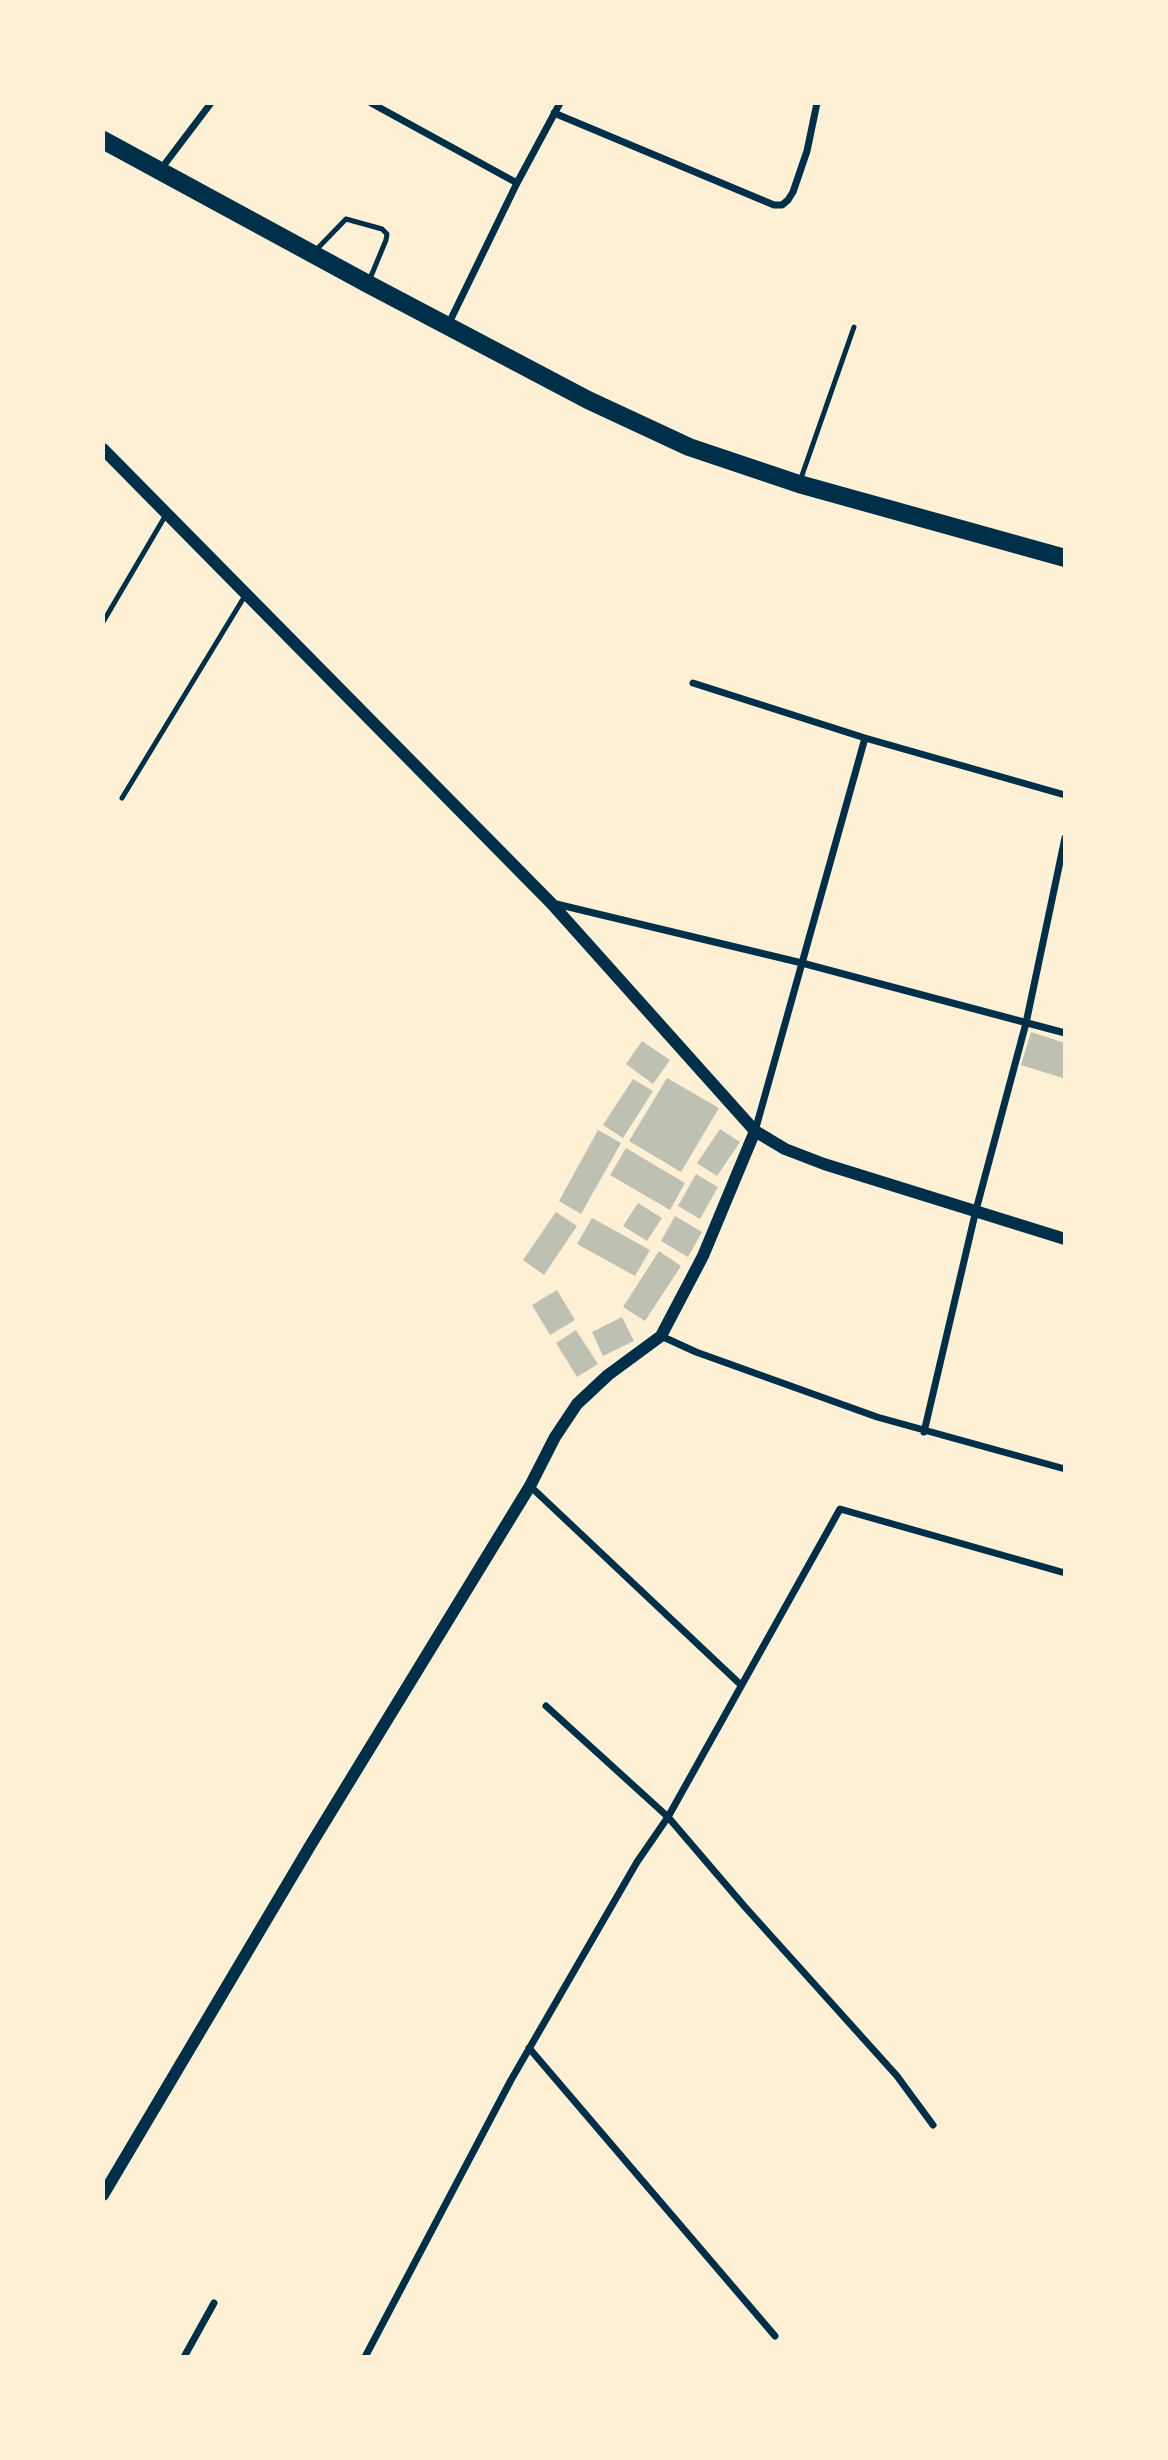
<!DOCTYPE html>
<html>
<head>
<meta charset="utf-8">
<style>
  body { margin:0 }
  #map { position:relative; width:1168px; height:2460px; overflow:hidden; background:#fdf0d5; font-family:Jost,sans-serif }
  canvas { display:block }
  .frame { position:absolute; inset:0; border:105px solid #fdf0d5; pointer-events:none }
</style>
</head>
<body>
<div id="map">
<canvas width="1168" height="2460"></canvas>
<div class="frame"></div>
</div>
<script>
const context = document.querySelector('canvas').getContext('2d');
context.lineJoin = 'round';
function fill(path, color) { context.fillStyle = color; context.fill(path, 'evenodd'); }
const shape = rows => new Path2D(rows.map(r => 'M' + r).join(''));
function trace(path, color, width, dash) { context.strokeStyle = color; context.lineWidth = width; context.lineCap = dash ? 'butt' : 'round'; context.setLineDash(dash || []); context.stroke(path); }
fill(shape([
  [1031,1032,1065,1043,1063,1078,1021,1065],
  [642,1041,670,1060,653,1084,626,1064],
  [667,1078,719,1108,681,1172,629,1141],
  [633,1079,653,1091,623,1138,603,1125],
  [720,1129,740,1142,717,1176,697,1163],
  [598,1130,621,1143,581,1214,559,1201],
  [626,1148,685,1183,670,1210,610,1175],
  [696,1174,718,1187,700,1219,678,1206],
  [638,1203,662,1218,647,1241,623,1226],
  [556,1212,577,1226,544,1275,523,1260],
  [675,1216,702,1232,688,1257,661,1241],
  [592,1218,650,1250,635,1276,577,1244],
  [659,1251,681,1266,645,1321,623,1307],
  [557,1290,575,1320,550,1335,532,1305],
  [622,1317,634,1341,603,1356,592,1332],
  [576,1330,598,1364,577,1377,556,1343]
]), '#bec0b2');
trace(shape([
  [315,251,346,219,382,229,387,234,386,240,369,281],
  [800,481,854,327],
  [103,622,167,513],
  [122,798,246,594]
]), '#003049', 5);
trace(shape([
  [371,103,517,183],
  [554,113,774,205,782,205,788,200,793,192,807,151,817,103],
  [161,169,211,103],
  [448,325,517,183,560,103],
  [693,683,865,738,1065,795],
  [552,903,802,963,1065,1033],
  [755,1131,865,738],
  [661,1336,696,1352,877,1417,1065,1469],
  [924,1432,976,1210,1026,1023,1065,838],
  [530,1486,741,1685],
  [546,1706,668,1817,745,1907,897,2076,933,2125],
  [529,2048,775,2336],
  [184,2357,214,2303],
  [365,2357,511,2080,637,1862,668,1817,840,1509,1065,1573]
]), '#003049', 7);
trace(shape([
  [103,449,551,903,755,1131,785,1149,824,1164,1065,1239],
  [103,2195,310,1846,530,1486,555,1437,577,1404,608,1375,661,1336,703,1256,755,1131]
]), '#003049', 12);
trace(shape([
  [103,140,368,284,588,400,689,447,799,484,1065,558]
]), '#003049', 18);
</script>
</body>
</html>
